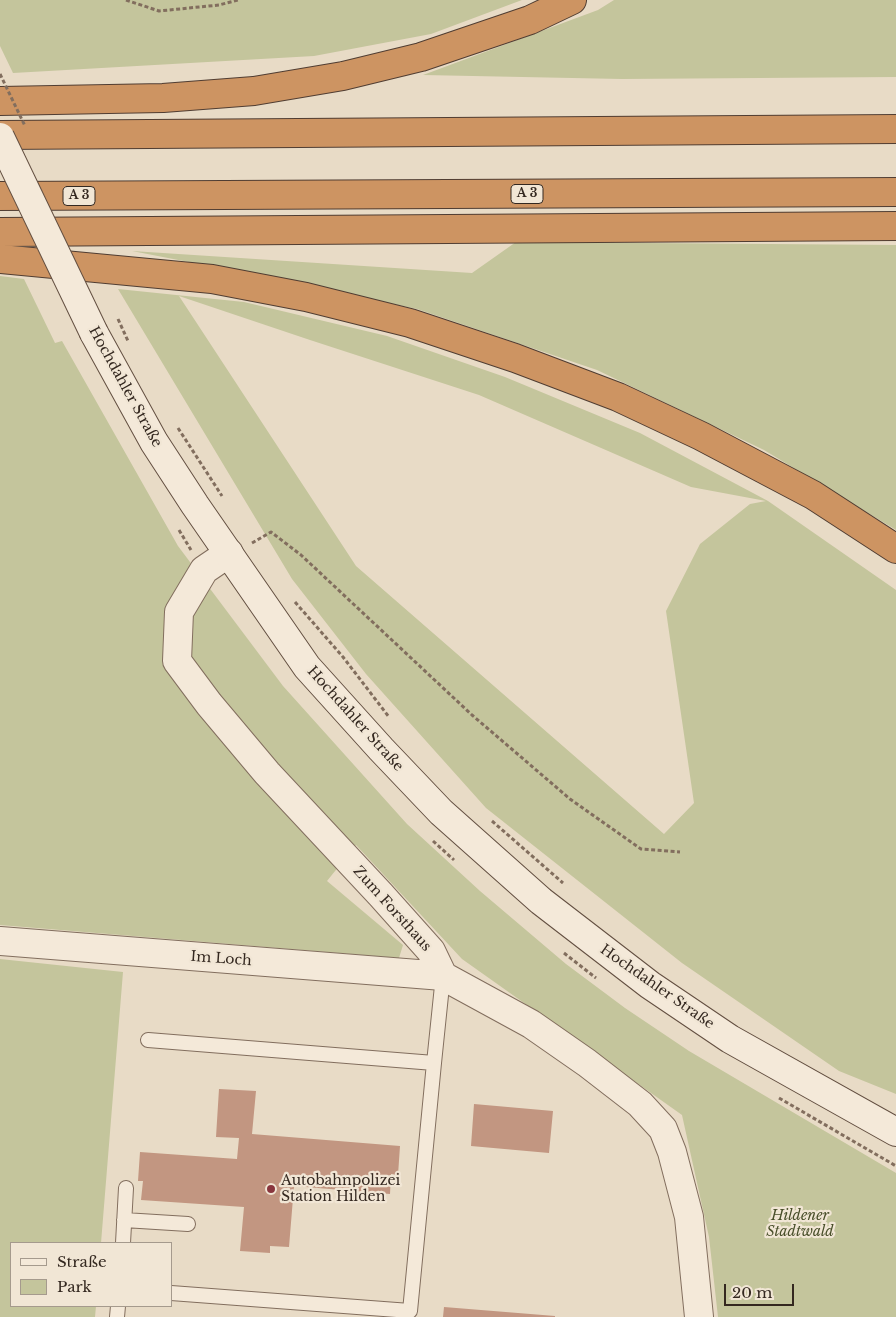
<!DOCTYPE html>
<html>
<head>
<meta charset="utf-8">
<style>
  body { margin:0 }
  #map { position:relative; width:896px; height:1317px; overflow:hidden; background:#e8dbc6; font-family:"Libre Baskerville",serif }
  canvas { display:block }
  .legend { position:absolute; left:10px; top:1242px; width:162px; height:65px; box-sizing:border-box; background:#f1e6d5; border:1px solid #a59a8d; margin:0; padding:6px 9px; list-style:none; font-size:15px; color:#342820 }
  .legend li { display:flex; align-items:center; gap:10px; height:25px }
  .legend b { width:25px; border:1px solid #a59a8d }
  .scale { position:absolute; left:724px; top:1284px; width:70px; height:22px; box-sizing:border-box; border:2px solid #342820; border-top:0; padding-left:6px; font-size:15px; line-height:18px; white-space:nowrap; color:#342820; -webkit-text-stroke:4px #f1e6d5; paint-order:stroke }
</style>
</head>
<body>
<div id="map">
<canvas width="896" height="1317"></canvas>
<ul class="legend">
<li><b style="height:6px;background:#f4e9d9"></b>Straße</li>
<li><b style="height:14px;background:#c4c59c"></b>Park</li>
</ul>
<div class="scale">20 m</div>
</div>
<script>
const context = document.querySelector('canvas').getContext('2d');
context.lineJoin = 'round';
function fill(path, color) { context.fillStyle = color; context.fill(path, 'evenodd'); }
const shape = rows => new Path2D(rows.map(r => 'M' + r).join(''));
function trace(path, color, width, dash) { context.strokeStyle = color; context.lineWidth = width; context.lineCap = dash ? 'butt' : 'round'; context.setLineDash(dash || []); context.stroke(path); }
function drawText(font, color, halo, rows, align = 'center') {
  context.font = font + ' "Libre Baskerville",serif'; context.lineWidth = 4.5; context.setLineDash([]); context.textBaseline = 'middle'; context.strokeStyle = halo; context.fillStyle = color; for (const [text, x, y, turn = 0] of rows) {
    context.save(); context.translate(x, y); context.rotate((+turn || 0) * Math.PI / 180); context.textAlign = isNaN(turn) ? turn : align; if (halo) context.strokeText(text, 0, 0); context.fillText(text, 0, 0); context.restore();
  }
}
fill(shape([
  [0,0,522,0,431,34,314,56,13,73,0,46],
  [614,0,896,0,896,77,622,79,423,75,598,10],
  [516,242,896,245,896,530,764,450,597,370,417,309,266,277,132,251,472,273],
  [0,276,24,279,55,343,62,341,178,546,283,686,407,824,480,891,566,964,625,1008,689,1051,896,1173,896,1317,718,1317,709,1237,682,1115,462,959,356,845,327,881,403,945,399,958,0,925],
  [118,289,244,302,387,336,505,377,640,433,768,501,896,590,896,1094,839,1071,682,963,486,808,366,674,292,579],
  [179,296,310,340,479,395,691,487,766,501,750,504,700,544,666,611,694,803,664,834,356,566],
  [0,959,123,972,101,1243,11,1243,11,1306,96,1306,95,1317,0,1317]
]), '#c4c59c');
fill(shape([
  [219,1089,256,1091,252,1134,400,1146,398,1175,391,1174,390,1194,294,1186,289,1247,270,1246,270,1253,240,1251,244,1207,141,1200,143,1181,138,1181,140,1152,237,1159,239,1138,216,1137],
  [474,1104,553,1111,549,1153,471,1146],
  [444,1307,555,1316,555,1317,443,1317]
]), '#c29681');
const lane = shape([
  [148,1040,434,1063,443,976],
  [124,1220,188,1224],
  [123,1243,126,1188],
  [171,1293,410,1311,434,1063],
  [117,1317,118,1306]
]);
const street = shape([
  [229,553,204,570,179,612,177,661,209,704,267,773,381,895,431,951,443,976,531,1024,587,1063,640,1104,663,1129,672,1152,689,1217,699,1317],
  [0,941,443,976]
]);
const secondary = shape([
  [94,333,154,442,195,505,307,667,381,749,441,812,541,901,650,985,730,1039,896,1132]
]);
const highway = shape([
  [0,101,163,98,254,91,343,76,421,57,530,20,572,0],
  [0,135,896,129],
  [0,196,896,192],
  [0,232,896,226],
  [0,259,212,279,306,297,410,323,515,358,618,397,701,436,813,495,896,549]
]);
trace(lane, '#826e5e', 16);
trace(street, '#826e5e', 30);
trace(secondary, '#634f41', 30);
trace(highway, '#503d32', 30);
trace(shape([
  [126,0,159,11,219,5,238,0],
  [178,428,222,496],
  [179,530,191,550],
  [252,543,271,532,301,555,472,715,570,799,641,849,680,852],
  [295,602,343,657,389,717],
  [492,821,563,883],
  [433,841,454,860],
  [564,953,596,978],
  [779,1098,896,1166]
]), '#826e5e', 3, [4, 2.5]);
trace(lane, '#f4e9d9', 14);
trace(street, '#f4e9d9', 28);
trace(secondary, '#f4e9d9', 28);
trace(highway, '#cd9462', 28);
const secondaryBridge = shape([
  [0,137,94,333]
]);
trace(secondaryBridge, '#634f41', 30, []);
trace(shape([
  [0,74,25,126],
  [118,319,128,341]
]), '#826e5e', 3, [4, 2.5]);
trace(secondaryBridge, '#f4e9d9', 28);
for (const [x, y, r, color] of [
  [271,1189,5,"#89363e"]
]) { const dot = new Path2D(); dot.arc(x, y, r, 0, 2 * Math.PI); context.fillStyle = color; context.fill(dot); trace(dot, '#f1e6d5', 2); }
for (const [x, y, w] of [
  [527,194,32],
  [79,196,32]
]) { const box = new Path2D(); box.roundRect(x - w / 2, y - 9.5, w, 19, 4); context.fillStyle = '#f1e6d5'; context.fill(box); trace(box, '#342820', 1); }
drawText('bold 12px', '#342820', null, [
  ["A 3",527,194],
  ["A 3",79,196]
]);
drawText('14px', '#342820', '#f1e6d5', [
  ["Hochdahler Straße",125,387,61],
  ["Hochdahler Straße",355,719,48],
  ["Zum Forsthaus",392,909,48],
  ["Im Loch",221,959,4],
  ["Hochdahler Straße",657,987,35]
]);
drawText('14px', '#342820', '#f1e6d5', [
  ["Autobahnpolizei",281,1181],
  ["Station Hilden",281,1197]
], 'left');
drawText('italic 14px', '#484e29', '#f1e6d5', [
  ["Hildener",800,1216],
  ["Stadtwald",800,1232]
]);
</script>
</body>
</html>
